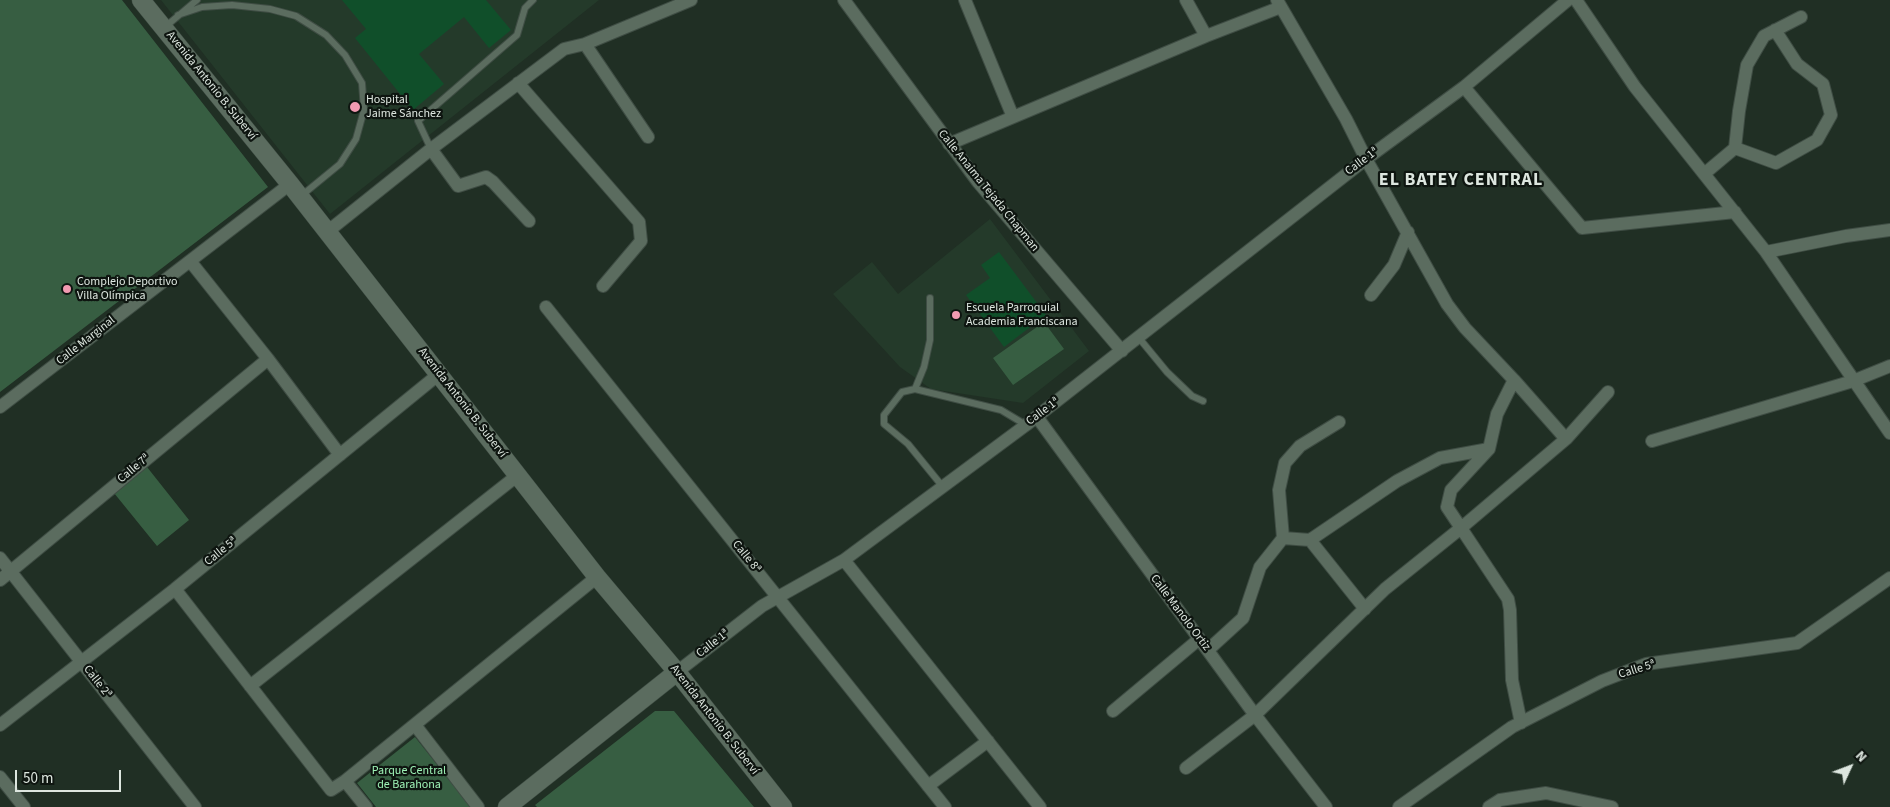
<!DOCTYPE html>
<html>
<head>
<meta charset="utf-8">
<style>
  body { margin:0 }
  #map { position:relative; width:1890px; height:807px; overflow:hidden; background:#202f24; font-family:"Source Sans 3",sans-serif }
  canvas { display:block }
  .north { position:absolute; left:1825px; top:742px; width:50px; height:50px; -webkit-text-stroke:4px #0e1510; paint-order:stroke; rotate:47deg; font-size:14px; font-weight:700; line-height:20px; text-align:center; color:#dde6df }
  .north::after { content:''; display:block; margin:auto; width:18px; height:22px; background:#dde6df; clip-path:polygon(50% 0,100% 100%,50% 72%,0 100%) }
  .scale { position:absolute; left:15px; top:770px; width:106px; height:22px; box-sizing:border-box; border:2px solid #dde6df; border-top:0; padding-left:6px; font-size:15px; line-height:18px; white-space:nowrap; color:#dde6df; -webkit-text-stroke:4px #0e1510; paint-order:stroke }
</style>
</head>
<body>
<div id="map">
<canvas width="1890" height="807"></canvas>
<div class="north">N</div>
<div class="scale">50 m</div>
</div>
<script>
const context = document.querySelector('canvas').getContext('2d');
context.lineJoin = 'round';
function fill(path, color) { context.fillStyle = color; context.fill(path, 'evenodd'); }
const shape = rows => new Path2D(rows.map(r => 'M' + r).join(''));
function trace(path, color, width, dash) { context.strokeStyle = color; context.lineWidth = width; context.lineCap = dash ? 'butt' : 'round'; context.setLineDash(dash || []); context.stroke(path); }
function drawText(font, color, halo, rows, align = 'center') {
  context.font = font + ' "Source Sans 3",sans-serif'; context.lineWidth = 4.5; context.setLineDash([]); context.textBaseline = 'middle'; context.strokeStyle = halo; context.fillStyle = color; for (const [text, x, y, turn = 0] of rows) {
    context.save(); context.translate(x, y); context.rotate((+turn || 0) * Math.PI / 180); context.textAlign = isNaN(turn) ? turn : align; if (halo) context.strokeText(text, 0, 0); context.fillText(text, 0, 0); context.restore();
  }
}
fill(shape([
  [161,0,599,0,330,214],
  [990,219,1089,351,1023,403,931,389,900,367,833,294,872,262,898,294]
]), '#243a2a');
fill(shape([
  [0,0,122,0,268,187,0,392],
  [1044,322,1064,349,1013,385,993,358],
  [147,467,189,520,157,546,114,493],
  [655,711,674,711,754,807,537,807,535,805],
  [415,737,471,807,376,807,357,783]
]), '#375e42');
fill(shape([
  [342,0,486,0,511,30,489,48,464,17,419,54,444,84,413,110,355,38,366,29],
  [999,252,1046,315,1004,347,966,295,990,278,981,265]
]), '#104f2a');
const lane = shape([
  [178,15,202,7,232,5,270,9,296,16,326,35,345,55,362,83,364,110,356,139,340,164,301,196],
  [165,27,197,0],
  [431,149,418,121,517,35,525,8,533,0],
  [930,298,930,340,924,367,915,389,902,392,884,415,884,424,908,444,943,487],
  [1139,338,1167,372,1192,396,1203,401],
  [915,389,1001,410,1026,425]
]);
const street = shape([
  [844,0,978,182,1122,351],
  [965,0,1013,117],
  [1186,0,1206,36],
  [1277,0,1346,119,1366,159,1447,304,1465,328,1514,380,1497,414,1489,449,1451,490,1447,507,1461,528,1566,439,1608,392],
  [1576,0,1635,87,1766,252,1890,433],
  [585,44,648,137],
  [518,83,639,222,641,241,603,286],
  [1464,87,1582,228,1735,212],
  [949,144,1206,36,1281,7],
  [1735,148,1776,163,1817,140,1831,115,1823,84,1797,64,1775,30],
  [431,149,458,186,486,177,493,182,529,221],
  [1704,174,1735,148,1739,111,1747,65,1764,36,1801,17],
  [327,232,431,149,564,49,585,44,691,0],
  [1766,252,1846,236,1890,230],
  [190,261,268,359,340,455],
  [1371,295,1394,265,1408,232],
  [546,307,945,807],
  [1514,380,1566,439],
  [0,407,290,184],
  [1037,417,1255,715,1326,807],
  [1652,441,1853,381,1890,366],
  [1283,538,1310,540,1397,481,1440,458,1489,449],
  [1310,540,1365,609],
  [0,558,195,807],
  [844,560,1040,807],
  [0,580,268,359],
  [175,589,331,790,345,781,597,577],
  [1208,650,1243,618,1260,567,1283,538,1279,490,1285,463,1300,446,1339,422],
  [677,672,762,606,844,560,1026,425,1366,159,1464,87,1568,0],
  [250,686,518,475],
  [1113,711,1198,640],
  [0,725,175,589,439,374],
  [415,725,478,807],
  [1186,768,1255,715,1385,589,1461,528,1508,599,1510,610,1512,680,1521,723],
  [0,777,24,807],
  [345,781,366,807],
  [928,786,988,741],
  [1399,807,1512,727,1602,681,1646,664,1797,643,1890,578],
  [1489,807,1500,800,1546,793,1612,807]
]);
const secondary = shape([
  [141,0,290,184,597,577,677,672,783,807],
  [507,807,677,672]
]);
trace(lane, '#3f4d44', 8);
trace(street, '#3f4d44', 14);
trace(secondary, '#3f4d44', 19);
trace(lane, '#5b6c5f', 6);
trace(street, '#5b6c5f', 12);
trace(secondary, '#5b6c5f', 18);
for (const [x, y, r, color] of [
  [355,107,6,"#f19ab1"],
  [67,289,5,"#f19ab1"],
  [956,315,5,"#f19ab1"]
]) { const dot = new Path2D(); dot.arc(x, y, r, 0, 2 * Math.PI); context.fillStyle = color; context.fill(dot); trace(dot, '#0e1510', 2); }
drawText('12px', '#dde6df', '#0e1510', [
  ["Avenida Antonio B. Suberví",211,86,51],
  ["Calle 1ª",1362,162,-37],
  ["Calle Anaima Tejada Chapman",988,191,51],
  ["Calle Marginal",86,341,-38],
  ["Avenida Antonio B. Suberví",462,403,52],
  ["Calle 1ª",1043,412,-37],
  ["Calle 7ª",134,469,-40],
  ["Calle 5ª",221,552,-39],
  ["Calle 8ª",746,557,51],
  ["Calle Manolo Ortiz",1180,613,53],
  ["Calle 1ª",713,644,-38],
  ["Calle 5ª",1637,670,-17],
  ["Calle 2ª",97,682,52],
  ["Avenida Antonio B. Suberví",714,720,52]
]);
drawText('12px', '#dde6df', '#0e1510', [
  ["Hospital",366,100],
  ["Jaime Sánchez",366,114],
  ["Complejo Deportivo",77,282],
  ["Villa Olímpica",77,296],
  ["Escuela Parroquial",966,308],
  ["Academia Franciscana",966,322]
], 'left');
drawText('12px', '#9ff4b7', '#0e1510', [
  ["Parque Central",409,771],
  ["de Barahona",409,785]
]);
context.letterSpacing = '1px';
drawText('bold 18px', '#dde6df', '#0e1510', [
  ["EL BATEY CENTRAL",1461,181]
]);
context.letterSpacing = '0px';
</script>
</body>
</html>
